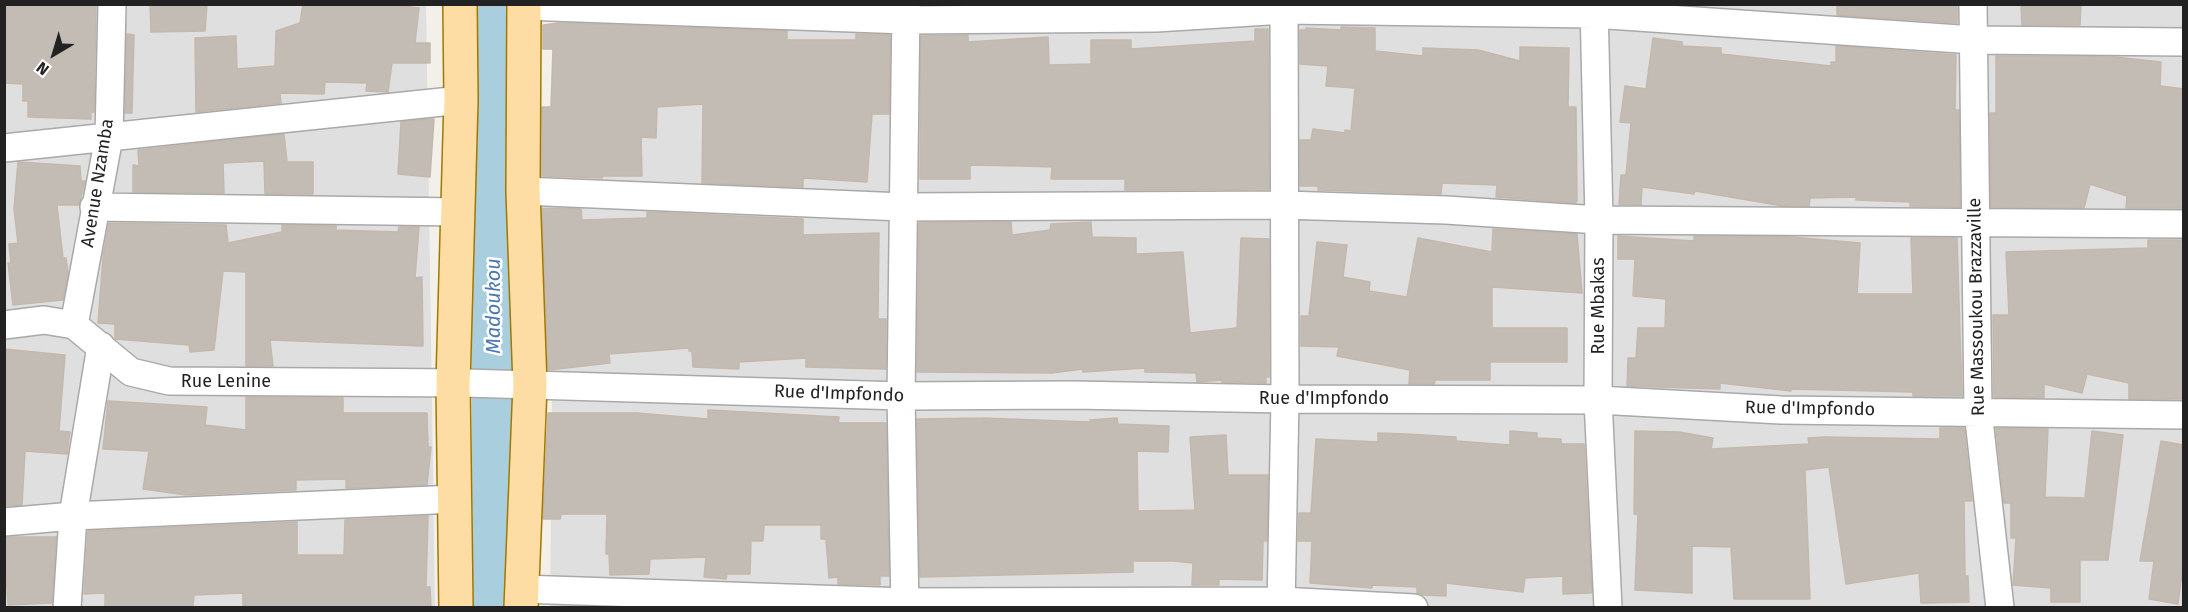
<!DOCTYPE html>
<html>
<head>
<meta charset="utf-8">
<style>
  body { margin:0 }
  #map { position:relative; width:2188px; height:612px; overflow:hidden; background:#f2f0e9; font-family:"Fira Sans",sans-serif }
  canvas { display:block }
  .frame { position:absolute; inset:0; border:6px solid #222; pointer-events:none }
  .north { position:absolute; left:24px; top:24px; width:60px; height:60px; -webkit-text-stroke:4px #fff; paint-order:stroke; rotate:218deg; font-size:16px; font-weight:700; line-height:24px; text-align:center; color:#222 }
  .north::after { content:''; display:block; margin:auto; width:21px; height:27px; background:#222; clip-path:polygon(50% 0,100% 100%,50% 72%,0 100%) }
</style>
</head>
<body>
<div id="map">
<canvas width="2188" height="612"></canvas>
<div class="frame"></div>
<div class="north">N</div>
</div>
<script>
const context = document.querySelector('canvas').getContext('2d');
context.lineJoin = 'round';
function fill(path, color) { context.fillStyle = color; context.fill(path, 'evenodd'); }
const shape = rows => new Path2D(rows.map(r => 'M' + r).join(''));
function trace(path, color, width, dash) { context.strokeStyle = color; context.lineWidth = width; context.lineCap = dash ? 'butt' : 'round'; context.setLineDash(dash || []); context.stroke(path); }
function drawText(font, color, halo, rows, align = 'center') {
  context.font = font + ' "Fira Sans",sans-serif'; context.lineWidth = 5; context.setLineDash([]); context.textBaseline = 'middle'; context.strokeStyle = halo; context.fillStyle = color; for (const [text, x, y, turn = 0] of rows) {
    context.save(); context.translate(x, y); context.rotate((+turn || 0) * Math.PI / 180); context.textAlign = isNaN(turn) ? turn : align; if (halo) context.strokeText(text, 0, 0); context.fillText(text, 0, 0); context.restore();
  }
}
fill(shape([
  [4,5,426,5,435,607,5,607],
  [556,5,2183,5,2183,607,550,608]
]), '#e0dfdf');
trace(shape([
  [492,4,496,608]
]), '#a9cfdf', 46);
const building = shape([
  [4,4,96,4,94,112,91,112,91,119,28,117,28,101,23,101,23,84,4,83,4,4],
  [150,4,207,4,205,31,151,32,150,4],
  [303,4,388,4,419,8,415,43,430,43,430,63,392,63,388,92,366,91,367,83,325,82,324,94,280,93,281,103,196,112,195,38,236,36,237,69,275,66,276,31,300,23,303,4],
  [1837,4,1957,4,1957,23,1837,15,1837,4],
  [2021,4,2081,4,2080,25,2022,25,2021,4],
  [559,23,787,31,787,40,856,40,856,34,890,35,889,114,872,114,867,182,803,178,803,187,702,183,703,104,657,107,656,138,641,137,642,176,603,176,602,178,542,176,542,107,551,107,553,49,543,49,543,25,559,23],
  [1341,27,1375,28,1375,51,1423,56,1423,48,1478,50,1520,61,1520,47,1569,48,1568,107,1576,107,1577,201,1575,203,1496,197,1497,185,1442,183,1441,194,1318,190,1318,186,1300,186,1300,140,1311,140,1313,129,1345,133,1345,130,1351,131,1355,88,1326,86,1328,66,1300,64,1300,30,1306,30,1306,28,1341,30,1341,27],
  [1255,29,1268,29,1269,189,1125,190,1125,179,1051,179,1052,167,1022,166,970,165,970,179,920,179,921,36,968,35,968,42,1048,37,1049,65,1091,64,1091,40,1131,40,1131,49,1255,41,1255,29],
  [127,34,134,35,132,113,125,113,127,34],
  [1653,38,1682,42,1682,46,1721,48,1721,54,1831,66,1831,62,1836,62,1836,46,1956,55,1955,110,1959,110,1960,207,1910,206,1910,202,1856,200,1856,197,1810,198,1809,206,1783,206,1695,191,1694,194,1642,187,1641,205,1619,204,1621,175,1626,175,1631,123,1620,122,1625,86,1646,89,1653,38],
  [1996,56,2115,57,2161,62,2160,86,2184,89,2184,208,2126,208,2127,196,2090,184,2084,208,1991,207,1990,113,1996,113,1996,56],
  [430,119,434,119,430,177,398,174,401,122,430,119],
  [284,134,287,162,313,162,313,194,265,194,264,161,223,163,224,193,133,192,133,165,139,166,138,150,284,134],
  [18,162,80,166,81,181,85,181,79,205,57,205,63,258,66,258,68,273,63,300,13,305,8,263,11,263,9,244,18,243,14,209,18,162],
  [542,208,581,209,582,220,647,218,647,212,803,219,803,235,879,233,878,319,886,319,886,369,806,367,806,358,739,362,739,369,693,367,692,351,689,351,689,348,609,354,610,363,548,370,542,208],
  [968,222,1011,222,1012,235,1050,230,1051,224,1091,222,1092,237,1136,238,1136,254,1183,252,1190,333,1237,328,1241,238,1269,239,1269,377,1266,377,1266,383,1222,382,1222,380,1197,382,1196,373,1145,372,1145,368,1083,372,1083,369,1052,373,917,372,919,223,968,222],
  [109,223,226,225,228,243,282,232,282,225,336,226,336,230,398,232,399,227,419,227,415,278,422,277,423,346,270,340,273,366,246,366,246,272,223,271,214,350,190,352,189,345,115,339,115,324,98,323,103,257,109,223],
  [1493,229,1577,234,1582,293,1492,287,1492,328,1567,328,1567,362,1490,362,1490,380,1435,380,1434,384,1409,384,1410,370,1337,356,1339,347,1301,346,1301,316,1309,316,1317,242,1347,245,1343,277,1370,282,1369,291,1407,297,1418,238,1492,252,1493,229],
  [1618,236,1694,241,1694,236,1792,237,1860,243,1857,294,1913,294,1911,238,1957,238,1962,396,1913,396,1913,392,1791,389,1791,391,1720,383,1720,389,1627,386,1628,358,1636,358,1638,328,1665,328,1666,299,1633,296,1635,259,1618,259,1618,236],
  [2148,240,2184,240,2184,399,2129,399,2129,383,2087,374,2082,393,2044,384,2044,398,1994,397,1993,315,2009,315,2006,252,2148,248,2148,240],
  [4,349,65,355,59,431,70,432,67,454,25,451,22,505,4,506,4,349],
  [246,397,343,398,343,413,427,413,428,447,431,447,427,485,346,488,346,479,296,480,296,490,186,495,143,489,149,451,103,449,108,401,207,407,205,425,246,430,246,397],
  [708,410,839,417,838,423,886,423,889,576,880,576,880,585,838,584,838,577,829,578,826,539,821,539,821,525,764,525,763,541,751,541,750,574,727,574,726,579,704,577,706,557,650,559,649,574,610,575,609,554,606,554,607,514,561,514,560,519,543,519,548,413,637,413,708,419,708,410],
  [982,418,1090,422,1090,420,1117,418,1118,424,1169,426,1168,452,1137,451,1138,511,1195,510,1190,437,1226,435,1228,475,1268,475,1267,541,1263,541,1262,580,1219,579,1219,585,1192,585,1193,563,1172,561,1133,561,1133,572,920,577,917,419,982,418],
  [1940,428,1964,428,1972,501,1964,501,1965,576,1968,576,1969,602,1921,603,1919,573,1846,584,1829,467,1805,470,1810,599,1734,599,1731,547,1692,546,1692,593,1635,590,1638,514,1634,514,1635,431,1679,432,1713,438,1711,449,1809,444,1808,438,1825,437,1940,439,1940,428],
  [1996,428,2048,429,2045,497,2085,498,2092,431,2123,435,2108,560,2080,560,2080,602,2051,602,2051,588,2013,585,2016,538,2011,538,2011,503,2004,503,1996,428],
  [1510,431,1537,433,1537,438,1561,439,1561,444,1584,444,1592,593,1563,594,1563,576,1525,578,1523,592,1446,583,1446,596,1423,595,1417,593,1417,587,1372,585,1372,588,1310,583,1312,541,1298,541,1299,513,1311,513,1316,439,1378,442,1378,433,1406,434,1456,437,1456,441,1510,445,1510,431],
  [2161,441,2184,445,2184,558,2178,604,2149,599,2154,561,2140,561,2161,441],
  [428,516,426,587,430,587,431,608,243,608,243,593,194,595,193,608,105,608,105,593,84,594,88,531,297,522,297,555,344,555,345,520,428,516],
  [15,537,56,537,52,603,8,605,4,538,15,537]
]);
fill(building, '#c3bcb5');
trace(building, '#c4b8ab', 1.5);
const minor = shape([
  [1594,4,1599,220,1598,400,1608,608],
  [1973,4,1978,411,2000,608],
  [524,6,906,20,1156,18,1284,10,1594,14,1974,40,2184,42],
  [4,148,461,100],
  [523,191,903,207,1283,205,1446,210,1599,220,2184,224],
  [94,207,459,212],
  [4,325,44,320,74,325,131,372,169,381,465,383,901,396,1073,395,1285,399,1598,400,1781,410,2184,415],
  [74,325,109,137,112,4],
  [4,522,73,516,456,499],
  [521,589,906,602,1280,601,1414,608],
  [67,608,73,516,101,346],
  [905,608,901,396,906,4],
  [1281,608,1285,399,1284,4]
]);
const major = shape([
  [456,608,453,383,461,100,460,4],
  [521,608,530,385,523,191,524,4]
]);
trace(minor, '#a9a9a9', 30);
trace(major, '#a07800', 36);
trace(minor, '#fff', 27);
trace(major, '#fddda3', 33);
drawText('18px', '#222', '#fff', [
  ["Avenue Nzamba",98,183,-81],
  ["Rue Mbakas",1599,306,-90],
  ["Rue Massoukou Brazzaville",1977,307,-91],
  ["Rue Lenine",226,382],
  ["Rue d'Impfondo",839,394,2],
  ["Rue d'Impfondo",1324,399],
  ["Rue d'Impfondo",1810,409,1]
]);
drawText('italic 20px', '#4c77b4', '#fff', [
  ["Madoukou",494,306,-90]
]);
</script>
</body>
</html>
